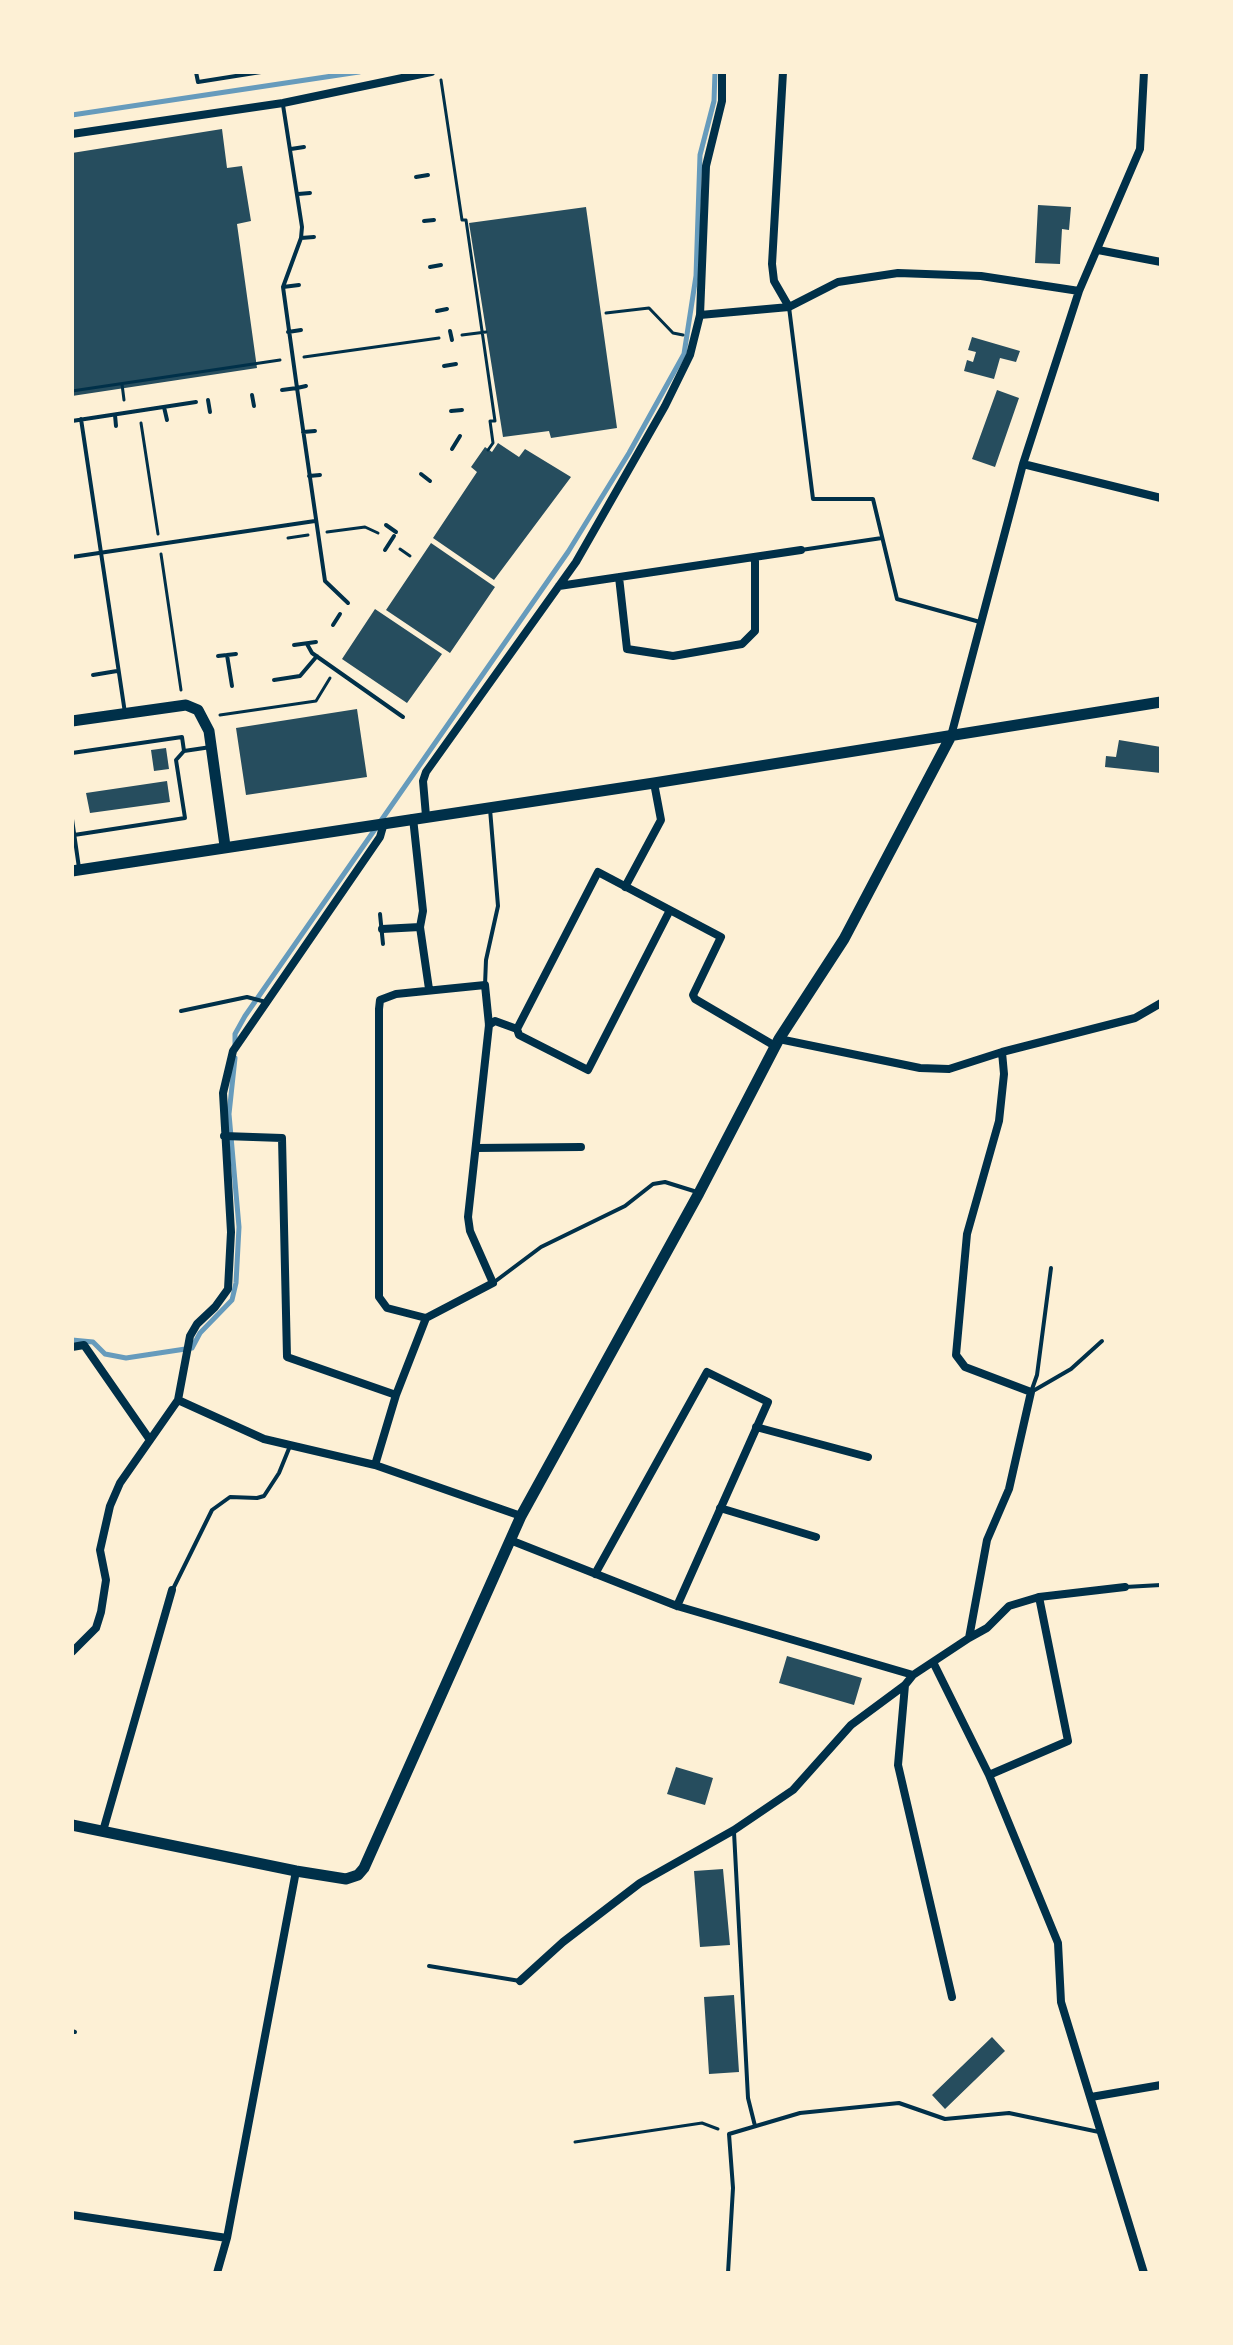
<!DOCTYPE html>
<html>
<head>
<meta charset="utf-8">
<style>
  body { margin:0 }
  #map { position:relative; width:1233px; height:2345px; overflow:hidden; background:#fdf0d5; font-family:Rubik,sans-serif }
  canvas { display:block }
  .frame { position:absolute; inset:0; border:74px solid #fdf0d5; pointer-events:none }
</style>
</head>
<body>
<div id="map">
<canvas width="1233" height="2345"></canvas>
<div class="frame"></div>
</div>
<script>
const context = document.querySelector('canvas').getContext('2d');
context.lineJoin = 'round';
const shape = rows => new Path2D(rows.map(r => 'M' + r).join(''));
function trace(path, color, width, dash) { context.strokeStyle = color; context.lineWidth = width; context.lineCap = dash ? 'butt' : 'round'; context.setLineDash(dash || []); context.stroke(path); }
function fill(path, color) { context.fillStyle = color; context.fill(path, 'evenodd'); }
trace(shape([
  [72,115,359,72],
  [235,1044,235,1034,245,1016,568,552,629,453,684,354,696,276,700,155,714,101,715,72],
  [72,1340,93,1342,105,1354,126,1358,192,1348,200,1333,232,1300,236,1283,239,1227,229,1114,235,1058]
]), '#669bbc', 5);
fill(shape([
  [222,129,227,168,242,166,251,221,237,224,257,368,72,396,72,153],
  [1038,205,1071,207,1069,230,1062,229,1060,264,1035,263],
  [586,207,617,428,551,438,549,431,503,437,469,223],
  [972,337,1020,351,1016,362,1000,358,994,379,964,371,967,360,973,362,976,352,968,350],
  [997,390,1019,398,995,467,972,459],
  [498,443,519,457,525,449,571,477,494,580,433,538,477,472,471,467,485,447,492,452],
  [431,543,495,587,450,653,386,610],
  [375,609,442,654,407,703,342,659],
  [357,709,367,777,246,795,236,728],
  [1119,740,1161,747,1161,773,1105,767,1106,756,1116,757],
  [166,748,169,769,154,771,151,750],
  [167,781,170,802,90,813,86,793],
  [787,1656,862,1678,854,1705,779,1683],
  [676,1767,713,1778,705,1805,667,1794],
  [723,1869,730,1945,700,1947,694,1871],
  [734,1995,739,2072,709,2074,704,1997],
  [992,2037,1005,2051,945,2109,932,2095]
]), '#264d5e');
trace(shape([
  [441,80,462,220,466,220,495,421,490,421,493,443,488,450],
  [606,313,649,308,673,333,683,335],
  [462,335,486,332],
  [304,357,439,338],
  [122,384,124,400],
  [72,391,280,360],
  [141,423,158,534],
  [327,532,365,527,378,533],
  [288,538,308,535],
  [400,549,410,556],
  [161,554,181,690],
  [220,715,316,701,330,678],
  [575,2142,702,2123,718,2129]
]), '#003049', 3);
trace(shape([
  [196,72,198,82,261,72],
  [291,149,304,147],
  [416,177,428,175],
  [298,194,310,193],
  [424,221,434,220],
  [301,238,314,237],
  [430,267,441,265],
  [283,287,299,285],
  [789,307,813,499,873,499,897,599,980,622],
  [437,311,447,309],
  [450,331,452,340],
  [288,332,301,330],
  [444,366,456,364],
  [306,386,297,388,325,581,348,603],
  [282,390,297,388,283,287,301,238,302,227,283,105],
  [252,395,254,406],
  [208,400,210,412],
  [164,407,167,420],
  [451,411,462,410],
  [115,415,116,426],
  [81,419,125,713],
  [72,421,196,402],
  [303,432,315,431],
  [452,449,460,436],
  [421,474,430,481],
  [309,476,320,475],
  [386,525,396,532],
  [385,550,394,536],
  [801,550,882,538],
  [72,557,315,521],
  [333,625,340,614],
  [307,644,312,653,403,717],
  [294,645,316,642],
  [227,655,232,686],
  [218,656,236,654],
  [93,675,117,671],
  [274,680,300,676,317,656],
  [72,753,182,737,184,751,211,747],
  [72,819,79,868],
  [74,835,185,818,176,760,184,751],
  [380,914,383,944],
  [485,985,486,960,498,906,490,809],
  [181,1011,247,997,266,1002],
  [493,1283,541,1247,625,1206,653,1184,665,1182,697,1192],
  [1033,1391,1071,1369,1102,1341],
  [1031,1392,1037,1375,1051,1268],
  [1125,1587,1161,1585],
  [173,1589,212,1510,230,1497,257,1498,264,1496,279,1473,290,1446],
  [734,1832,748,2098,755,2126],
  [429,1966,520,1981],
  [72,2031,75,2032],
  [728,2273,733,2188,729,2134,800,2113,899,2103,945,2119,1009,2113,1099,2132]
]), '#003049', 4);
trace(shape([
  [783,72,772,264,774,281,789,307],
  [72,134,283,103,431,72],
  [1098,250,1161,262],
  [700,315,789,307,838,282,898,273,981,276,1079,291],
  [1023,464,1161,498],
  [619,577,627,649,673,656,742,644,755,631,755,557],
  [559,586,801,550],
  [951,736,1023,464,1079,291,1140,149,1144,72],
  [426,816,423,781,426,772,576,562,665,406,690,355,700,315,706,166,722,101,722,72],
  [625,887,661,820,654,783],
  [420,927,429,989],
  [382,929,420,927,423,911,413,818],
  [489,1025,495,1021,517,1029,519,1035,588,1070,670,910],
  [517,1029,598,872,721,937,693,995,695,999,775,1046],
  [779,1039,920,1068,949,1069,1002,1052,1135,1018,1161,1003],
  [224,1136,282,1138,287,1357,396,1395],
  [476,1148,581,1147],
  [72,1347,84,1345,150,1440],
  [178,1400,264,1439,375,1465,521,1516],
  [756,1427,868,1457],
  [375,1465,396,1395,426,1318,493,1283,470,1231,468,1217,489,1025,485,985,396,994,380,1000,379,1009,379,1297,387,1308,426,1318],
  [720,1508,816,1537],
  [510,1540,677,1606,913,1675],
  [595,1574,707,1372,768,1402,677,1606],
  [969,1638,987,1628,1009,1606,1039,1597,1125,1587],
  [72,1652,96,1628,101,1612,106,1580,100,1550,110,1506,120,1483,178,1400,190,1336,197,1324,215,1307,228,1289,231,1232,223,1093,233,1051,380,837,384,823],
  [933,1662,989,1775,1058,1943,1061,2002,1144,2273],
  [905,1685,898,1765,952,1997],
  [989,1775,1068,1741,1039,1597],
  [103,1831,172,1590],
  [520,1981,563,1942,640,1883,734,1830,793,1790,851,1725,905,1685,913,1675,969,1638,987,1540,1009,1489,1031,1392,965,1367,956,1355,967,1234,999,1121,1004,1074,1002,1052],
  [1091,2097,1161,2085],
  [72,2215,227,2238],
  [217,2273,227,2238,296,1871]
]), '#003049', 8);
trace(shape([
  [72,721,186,705,198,710,209,731,225,846],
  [72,871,654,783,1161,702],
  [72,1825,296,1871,346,1879,358,1875,364,1868,521,1516,699,1193,779,1039,844,939,951,736]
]), '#003049', 11);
</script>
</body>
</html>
